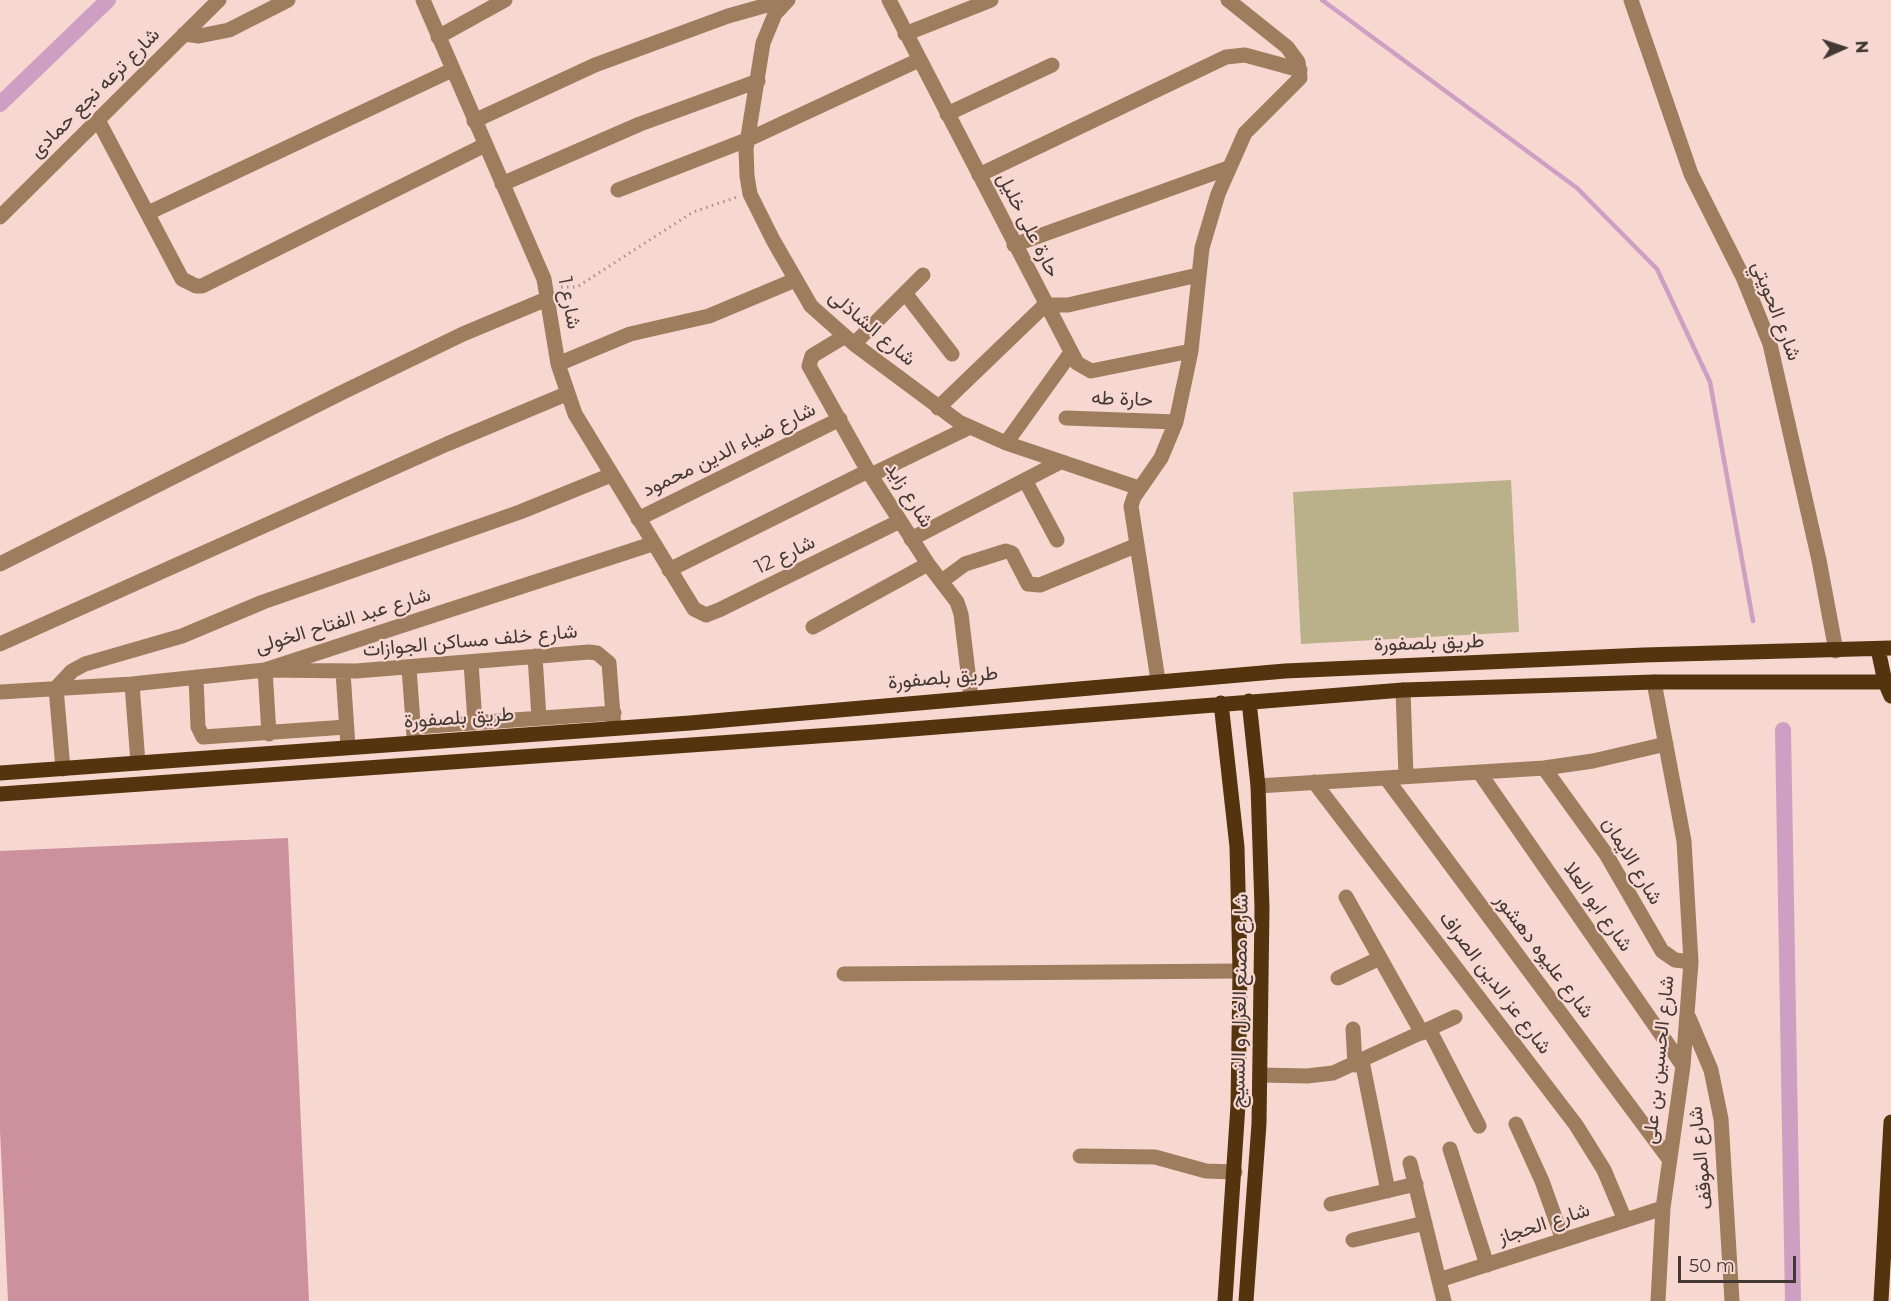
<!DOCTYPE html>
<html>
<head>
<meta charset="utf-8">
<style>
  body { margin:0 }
  #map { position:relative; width:1891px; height:1301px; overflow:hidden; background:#f6d8d0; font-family:Montserrat,sans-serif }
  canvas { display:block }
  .north { position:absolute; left:1813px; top:18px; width:60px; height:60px; -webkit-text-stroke:4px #f6d8d0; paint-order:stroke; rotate:87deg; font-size:16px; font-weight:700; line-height:24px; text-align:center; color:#443835 }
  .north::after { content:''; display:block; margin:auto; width:21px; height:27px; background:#443835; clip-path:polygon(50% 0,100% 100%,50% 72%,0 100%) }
  .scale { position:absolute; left:1678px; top:1256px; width:118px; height:27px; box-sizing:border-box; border:3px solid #443835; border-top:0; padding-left:8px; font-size:18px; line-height:21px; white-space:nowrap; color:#443835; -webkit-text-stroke:4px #f6d8d0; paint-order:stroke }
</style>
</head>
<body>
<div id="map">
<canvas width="1891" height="1301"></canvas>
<div class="north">N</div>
<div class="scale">50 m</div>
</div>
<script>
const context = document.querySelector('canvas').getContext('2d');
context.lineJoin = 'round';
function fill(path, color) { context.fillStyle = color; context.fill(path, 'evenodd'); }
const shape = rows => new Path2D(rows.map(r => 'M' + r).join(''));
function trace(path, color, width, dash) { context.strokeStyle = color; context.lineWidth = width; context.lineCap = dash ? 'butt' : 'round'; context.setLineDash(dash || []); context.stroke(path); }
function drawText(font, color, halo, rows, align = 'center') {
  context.font = font + ' Montserrat,Vazirmatn,sans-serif'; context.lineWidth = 4.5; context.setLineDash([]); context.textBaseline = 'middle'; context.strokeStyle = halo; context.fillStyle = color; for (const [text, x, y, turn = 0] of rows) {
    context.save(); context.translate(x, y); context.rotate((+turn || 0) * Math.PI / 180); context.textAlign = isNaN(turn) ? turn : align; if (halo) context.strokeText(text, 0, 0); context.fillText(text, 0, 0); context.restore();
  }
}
fill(shape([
  [1511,480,1519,632,1301,644,1293,492]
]), '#bab089');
trace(shape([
  [1322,0,1577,188,1657,269,1710,382,1753,621]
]), '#ce9fc3', 4.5);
trace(shape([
  [0,104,108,0],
  [1783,730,1793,1301]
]), '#ce9fc3', 16);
fill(shape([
  [288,838,309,1301,8,1301,0,1130,0,851]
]), '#cd919e');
trace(shape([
  [561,287,577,287,693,212,737,197]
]), '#a8928c', 3, [1.5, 4.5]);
trace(shape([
  [423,0,544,279,558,364,575,414,694,609,706,615,719,610,900,521],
  [788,0,775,14,763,43,746,149,747,176,750,194,773,240,811,306,854,344,959,422,1006,443,1139,488],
  [889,0,1077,363,1091,371,1191,351],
  [1631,0,1691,174,1743,277,1770,344,1819,560,1836,651],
  [184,34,199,36,229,30,288,0],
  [905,34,991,0],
  [438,37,505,0],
  [947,114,1052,65],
  [98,120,182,279,196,286,202,286,485,145],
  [474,121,595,65,728,16,785,0],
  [979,175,1226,57,1245,55,1300,70],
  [502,184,640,124,758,81],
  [618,190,749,139,919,60],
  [148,213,452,70],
  [0,217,219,0],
  [1014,245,1228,168],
  [905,293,952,354],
  [845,336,812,356,809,366,868,471,928,564,957,602,961,614,971,697],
  [854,344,923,275],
  [558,364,630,334,709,316,795,280],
  [938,408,1045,305,1068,305,1198,275],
  [1066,418,1176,422],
  [1006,443,1070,354],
  [871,475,970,427],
  [1025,480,1057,540],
  [638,519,840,419],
  [911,539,1060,462],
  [0,564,341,393,463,334,549,298],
  [669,570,868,471],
  [942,581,965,564,1006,551,1012,553,1028,584,1040,585,1135,546],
  [813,627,928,564],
  [0,644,447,444,566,394],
  [535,656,539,718],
  [471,662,475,723],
  [409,668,414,736],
  [343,672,348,747],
  [196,677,198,727,203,737,346,727],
  [1158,680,1131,506,1134,497,1161,458,1176,422,1191,351,1202,248,1218,194,1245,133,1300,78,1298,62,1287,47,1228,0],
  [1654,682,1684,841,1691,962,1683,1066,1663,1208,1658,1301],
  [132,684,138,763],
  [1403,690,1406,776],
  [0,692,132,684,265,670,652,544],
  [414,727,614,713],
  [269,734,265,670,356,671,589,652,597,653,609,663,614,728],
  [1544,768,1606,854,1662,951,1675,960,1691,962],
  [63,769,56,688,72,671,85,664,182,636,263,602,520,512,611,475],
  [1479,772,1683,1066],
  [1386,778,1669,1159],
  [1314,782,1576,1125,1604,1170,1625,1220],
  [1258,786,1544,768,1593,761,1666,744],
  [1346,897,1422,1033],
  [844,974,1240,971],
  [1338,978,1380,958],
  [1689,1018,1711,1070,1721,1119,1732,1301],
  [1353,1029,1355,1065],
  [1429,1029,1479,1126],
  [1362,1061,1388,1191],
  [1261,1075,1307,1076,1333,1073,1455,1017],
  [1516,1124,1542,1181,1563,1240],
  [1450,1149,1487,1265],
  [1080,1156,1155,1157,1206,1171,1235,1172],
  [1410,1163,1444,1301],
  [1331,1204,1416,1184],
  [1353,1240,1425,1223],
  [1439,1280,1663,1208]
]), '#9e7d5e', 15);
trace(shape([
  [1878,649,1885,682,1891,696],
  [1221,703,1237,847,1240,971,1238,1105,1225,1301],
  [0,773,690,723,1285,671,1644,655,1891,648],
  [0,794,874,732,1403,690,1654,682,1891,682],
  [1246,1301,1259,1124,1262,908,1258,786,1249,701],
  [1881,1301,1891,1122]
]), '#54340e', 15);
drawText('20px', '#443835', '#f6d8d0', [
  ["شارع ترعه نجع حمادى",95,93,-45],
  ["حارة على خليل",1028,225,63],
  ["شارع 1",569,303,79],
  ["شارع الحويتي",1776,311,69],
  ["شارع الشاذلى",872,328,40],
  ["حارة طه",1122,399,2],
  ["شارع ضياء الدين محمود",729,450,-26],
  ["شارع زايد",909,495,58],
  ["شارع 12",785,555,-26],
  ["شارع عبد الفتاح الخولى",343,621,-17],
  ["شارع خلف مساكن الجوازات",470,641,-5],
  ["طريق بلصفورة",1429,643,-2],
  ["طريق بلصفورة",943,678,-5],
  ["طريق بلصفورة",459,718,-4],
  ["شارع الايمان",1632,861,59],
  ["شارع ابو العلا",1598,907,55],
  ["شارع عليوه دهشور",1544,956,53],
  ["شارع عز الدين الصراف",1495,983,53],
  ["شارع مصنع الغزل و النسيج",1240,1001,-89],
  ["شارع الحسين بن على",1659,1060,-84],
  ["شارع الموقف",1701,1158,-96],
  ["شارع الحجاز",1544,1224,-18]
]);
</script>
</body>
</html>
